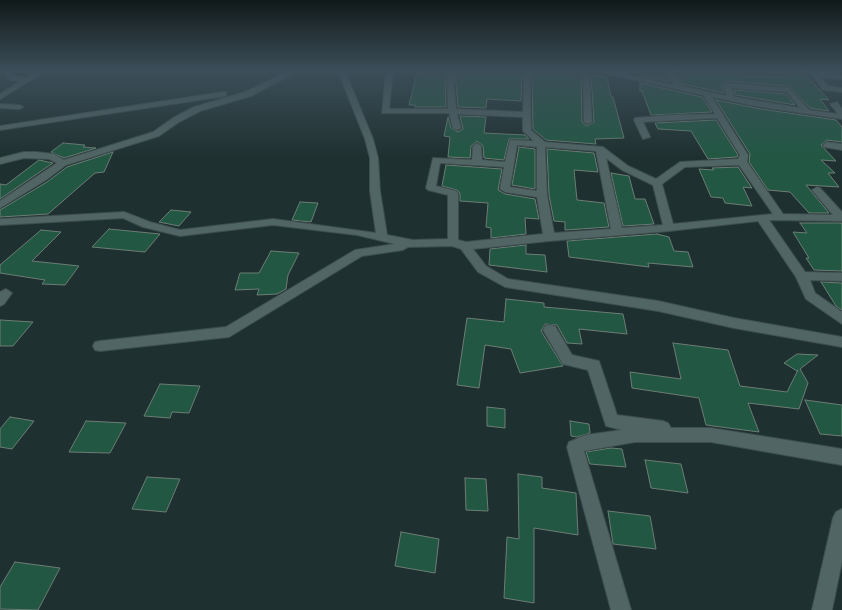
<!DOCTYPE html>
<html>
<head>
<meta charset="utf-8">
<style>
  body { margin:0 }
  canvas { display:block; background:#1f3030 }
</style>
</head>
<body>
<canvas width="842" height="610"></canvas>
<script>
const context = document.querySelector('canvas').getContext('2d');
context.lineJoin = 'round';
function fill(path, color) { context.fillStyle = color; context.fill(path, 'evenodd'); }
const shape = rows => new Path2D(rows.map(r => 'M' + r).join(''));
function trace(path, color, width, dash) { context.strokeStyle = color; context.lineWidth = width; context.lineCap = dash ? 'butt' : 'round'; context.setLineDash(dash || []); context.stroke(path); }
const building = shape([
  [434,71,445,71,446,107,415,107,415,105,409,105,417,73,434,74,434,71],
  [455,71,522,71,521,101,487,99,486,108,458,107,455,71],
  [532,71,564,71,581,74,582,122,587,126,594,122,591,75,607,77,611,97,613,97,624,138,595,139,596,144,546,140,533,129,532,71],
  [640,71,665,71,671,82,640,76,640,71],
  [676,71,739,71,742,76,785,77,779,71,802,71,829,100,820,99,829,111,810,108,789,86,727,81,721,84,724,93,683,84,676,71],
  [640,83,702,97,712,112,651,115,642,91,640,91,640,83],
  [734,90,786,94,795,105,736,95,734,90],
  [716,100,761,109,836,120,842,127,842,142,827,140,821,145,836,161,821,160,835,173,828,173,839,187,806,185,829,213,809,213,790,192,768,190,749,162,750,154,716,100],
  [460,116,486,117,484,133,525,135,529,139,509,139,504,160,484,158,483,146,477,141,471,146,470,158,448,157,450,137,444,136,448,117,451,128,458,132,463,129,460,116],
  [716,120,738,155,737,157,708,159,691,131,658,129,655,123,716,120],
  [63,143,85,145,83,147,96,148,64,158,51,152,63,143],
  [519,147,535,149,535,189,512,185,519,147],
  [547,149,594,153,598,172,574,170,577,200,604,203,609,227,565,230,565,222,554,221,549,195,547,149],
  [113,152,104,172,95,173,48,214,0,217,0,210,47,182,67,167,113,152],
  [39,160,53,163,0,199,0,184,6,185,39,160],
  [446,165,502,169,498,190,505,194,535,199,539,219,525,218,526,234,491,238,491,228,486,227,488,203,460,201,460,193,457,190,442,186,446,165],
  [738,167,752,188,743,187,752,206,725,203,723,198,711,197,699,169,714,170,712,168,738,167],
  [611,173,629,176,635,199,645,199,654,224,623,226,611,173],
  [300,202,318,203,311,222,292,220,300,202],
  [171,210,191,212,179,226,159,222,171,210],
  [800,223,842,223,842,271,814,270,806,258,809,258,793,232,807,233,800,223],
  [109,229,160,234,145,252,92,247,109,229],
  [41,230,61,232,32,261,79,266,65,285,42,284,45,280,0,273,0,265,41,230],
  [657,234,669,237,674,251,688,252,693,267,648,263,649,267,569,257,567,241,657,234],
  [526,245,526,254,545,255,547,272,489,265,490,249,526,245],
  [271,251,299,253,288,275,286,289,277,294,257,295,259,289,235,290,240,273,259,273,271,251],
  [821,282,842,283,842,310,836,306,821,282],
  [506,299,544,303,544,307,623,314,627,334,579,329,582,344,567,343,557,325,545,324,541,331,563,366,520,373,511,349,485,345,479,388,457,385,467,318,504,322,506,299],
  [0,320,33,322,13,346,0,346,0,320],
  [673,343,728,350,740,386,787,392,798,370,797,371,784,363,797,354,818,355,800,369,808,383,799,409,748,403,759,432,706,425,699,398,632,388,630,372,681,379,673,343],
  [160,384,200,386,189,413,172,412,170,418,144,416,160,384],
  [805,400,842,405,842,436,820,434,805,400],
  [487,407,505,409,505,428,487,426,487,407],
  [10,417,34,421,12,449,0,447,0,429,10,417],
  [86,421,126,423,110,453,69,452,86,421],
  [570,421,589,424,590,433,577,437,571,436,570,421],
  [611,448,622,449,626,467,590,464,586,452,611,448],
  [645,460,681,464,688,493,651,488,645,460],
  [518,474,542,477,542,488,576,493,578,535,534,528,534,603,504,598,507,537,519,539,518,474],
  [147,477,180,479,166,512,132,509,147,477],
  [465,478,486,479,488,511,466,510,465,478],
  [608,511,650,516,656,549,613,544,608,511],
  [401,532,439,539,435,573,395,566,401,532],
  [15,562,60,568,38,610,0,609,0,587,15,562]
]);
fill(building, '#225843');
trace(building, '#6c7c74', 1);
const minor = shape([
  [3,71,10,71,15,76,27,78,37,71,46,71,0,99,0,94,21,81,10,80,3,71],
  [289,71,298,71,251,96,200,111,179,122,159,136,66,165,46,180,0,208,0,201,57,163,49,159,24,158,0,164,0,158,24,152,36,152,54,154,64,160,153,132,173,118,194,107,245,92,289,71],
  [338,71,345,71,373,139,378,158,380,191,387,235,413,240,448,239,448,195,428,190,426,188,433,158,472,160,473,146,477,143,481,146,482,160,505,162,510,140,534,141,523,131,523,117,457,114,461,128,457,130,453,128,449,113,382,113,386,71,393,71,389,109,448,109,447,71,453,71,456,109,523,112,524,71,530,71,531,130,545,142,603,147,628,166,656,179,680,162,738,159,740,155,717,118,643,122,650,137,643,139,634,120,635,118,670,115,715,114,703,95,594,71,609,71,674,85,667,71,674,71,682,86,727,96,723,85,727,83,789,88,809,110,838,114,830,104,837,102,842,109,842,119,761,107,712,97,748,155,747,162,783,214,833,215,812,190,817,187,820,188,842,212,842,221,769,220,805,272,842,273,842,281,810,280,815,293,842,312,842,324,806,299,796,277,758,221,669,231,549,241,473,249,486,266,508,279,658,301,734,318,842,337,842,347,734,328,658,311,505,287,478,272,461,249,452,246,408,247,403,250,362,256,229,337,100,351,95,350,93,346,95,342,100,341,226,327,355,250,395,244,357,235,273,225,180,236,143,227,123,218,0,225,0,219,124,212,150,222,180,230,273,219,376,233,370,191,370,158,365,139,338,71],
  [731,88,787,92,800,108,735,97,731,88],
  [517,145,537,147,537,191,510,187,517,145],
  [545,147,596,151,611,229,554,233,547,195,545,147],
  [606,158,622,170,653,185,663,225,622,228,606,158],
  [440,163,504,167,500,189,505,192,537,197,543,234,466,242,458,240,458,193,456,191,436,186,440,163],
  [739,165,773,214,673,224,662,184,685,167,739,165],
  [583,71,589,71,592,122,588,124,584,122,583,71],
  [809,71,842,75,842,79,820,77,828,86,842,88,842,92,823,90,809,71],
  [223,92,226,92,226,96,0,130,0,126,223,92],
  [0,104,19,105,23,107,19,109,0,108,0,104],
  [827,142,842,144,842,150,824,147,823,145,827,142],
  [6,289,12,293,4,304,0,306,0,292,6,289],
  [550,325,555,326,572,355,599,361,617,415,663,421,668,423,671,428,711,428,842,449,842,465,711,442,635,442,584,451,631,610,611,610,567,447,569,442,586,435,622,430,606,426,588,370,563,364,543,330,545,326,550,325],
  [842,509,842,561,832,610,812,610,833,518,836,512,842,509]
]);
trace(minor, '#3e4e4e', 2);
fill(minor, '#526565');
const sky = context.createLinearGradient(0, 0, 0, 157);
sky.addColorStop(0, '#111a1a');
sky.addColorStop(0.45, '#3c4e59');
sky.addColorStop(1, '#3c4e5900');
context.fillStyle = sky;
context.fillRect(0, 0, 842, 157);
</script>
</body>
</html>
